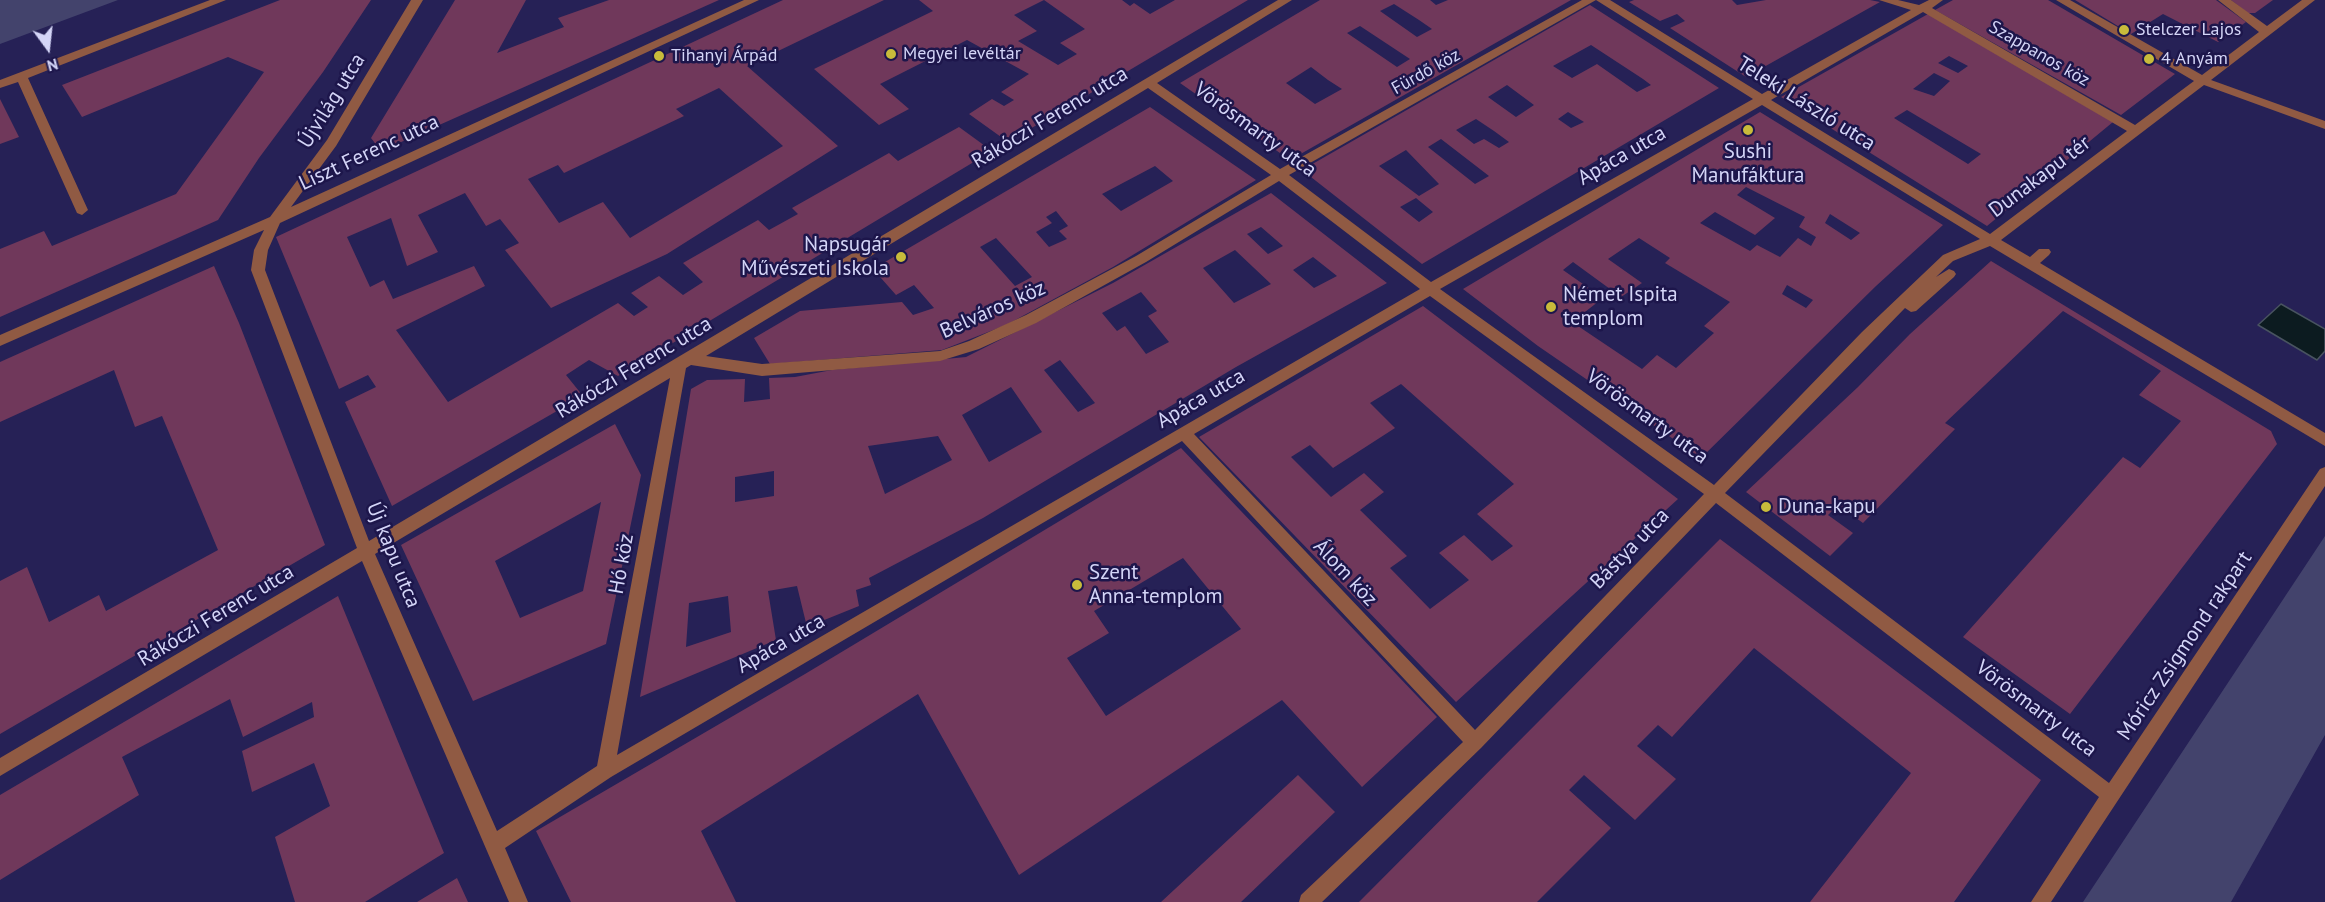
<!DOCTYPE html>
<html>
<head>
<meta charset="utf-8">
<style>
  body { margin:0 }
  #map { position:relative; width:2325px; height:902px; overflow:hidden; background:#262156; font-family:"PT Sans",sans-serif }
  canvas { display:block }
  .north { position:absolute; left:18px; top:18px; width:60px; height:60px; -webkit-text-stroke:4px #1d164b; paint-order:stroke; rotate:165deg; font-size:16px; font-weight:700; line-height:24px; text-align:center; color:#d4d5f7 }
  .north::after { content:''; display:block; margin:auto; width:21px; height:27px; background:#d4d5f7; clip-path:polygon(50% 0,100% 100%,50% 72%,0 100%) }
</style>
</head>
<body>
<div id="map">
<canvas width="2325" height="902"></canvas>
<div class="north">N</div>
</div>
<script>
const context = document.querySelector('canvas').getContext('2d');
context.lineJoin = 'round';
function fill(path, color) { context.fillStyle = color; context.fill(path, 'evenodd'); }
const shape = rows => new Path2D(rows.map(r => 'M' + r).join(''));
function trace(path, color, width, dash) { context.strokeStyle = color; context.lineWidth = width; context.lineCap = dash ? 'butt' : 'round'; context.setLineDash(dash || []); context.stroke(path); }
function drawText(font, color, halo, rows, align = 'center') {
  context.font = font + ' "PT Sans",sans-serif'; context.lineWidth = 5; context.setLineDash([]); context.textBaseline = 'middle'; context.strokeStyle = halo; context.fillStyle = color; for (const [text, x, y, turn = 0] of rows) {
    context.save(); context.translate(x, y); context.rotate((+turn || 0) * Math.PI / 180); context.textAlign = isNaN(turn) ? turn : align; if (halo) context.strokeText(text, 0, 0); context.fillText(text, 0, 0); context.restore();
  }
}
fill(shape([
  [0,0,118,0,0,44],
  [2325,536,2325,735,2231,902,2083,902]
]), '#43436c');
const water = shape([
  [2281,304,2325,329,2325,351,2317,360,2258,325,2281,304]
]);
fill(water, '#0c1b20');
trace(water, '#485360', 1.5);
fill(shape([
  [280,0,371,0,323,72,259,158,218,220,0,317,0,249,44,231,52,246,176,194,264,72,228,57,82,117,62,85],
  [455,0,526,0,497,53,564,27,558,18,609,0,719,0,381,151,371,138],
  [783,0,884,0,747,66,838,146,667,254,551,308,505,250,519,243,500,219,486,226,465,193,418,215,438,252,407,266,391,218,347,237,370,287,384,280,393,299,474,266,485,286,396,330,448,402,618,303,634,316,648,307,631,293,659,276,683,295,703,282,683,263,758,220,769,230,798,214,792,208,889,153,898,161,959,127,992,151,618,376,589,360,566,375,583,396,392,506,345,402,376,387,368,375,339,389,276,237],
  [719,88,783,146,630,238,603,202,559,223,528,179,558,165,564,173,684,116,676,109],
  [919,0,1122,0,1130,6,1134,3,1150,14,1175,0,1248,0,1008,142,969,114,992,99,1004,106,1014,100,1001,92,1029,74,967,40,880,84,909,109,879,125,814,69,933,11],
  [1044,0,1085,29,1060,43,1077,54,1058,65,1018,41,1037,31,1014,15],
  [1320,0,1430,0,1436,5,1448,0,1571,0,1290,160,1180,83],
  [1394,4,1419,20,1432,29,1417,37,1380,11],
  [1360,26,1410,59,1397,67,1347,33],
  [1311,67,1328,80,1342,89,1315,104,1286,83],
  [1634,0,1732,0,1737,5,1766,0,1870,0,1880,2,1746,77,1670,28,1685,21,1677,14,1660,21,1629,2],
  [1953,0,2048,0,2175,74,2121,115,1935,10],
  [2075,0,2216,0,2246,22,2218,42,2163,14,2131,34],
  [2231,0,2273,0,2255,13,2248,13],
  [1590,5,1719,88,1422,264,1302,170],
  [1591,45,1643,79,1651,85,1637,92,1597,64,1572,78,1553,66],
  [1507,85,1534,105,1516,117,1488,97],
  [1568,112,1584,122,1571,128,1558,119],
  [1476,119,1494,131,1509,142,1499,148,1484,139,1474,144,1456,130],
  [1441,139,1489,176,1475,184,1428,147],
  [1406,150,1439,184,1419,196,1379,166],
  [1416,198,1433,212,1419,222,1400,207],
  [1928,14,2113,122,1987,226,1781,97],
  [1949,56,1968,66,1958,73,1938,63],
  [1934,73,1950,81,1934,96,1913,89],
  [1907,110,1981,154,1968,164,1894,118],
  [0,99,19,137,0,144],
  [1150,107,1256,180,1113,267,1006,325,942,350,770,364,754,338,800,311,902,302,913,315,934,308,914,285,896,295,873,269],
  [1155,166,1173,181,1121,211,1102,194],
  [1056,211,1068,226,1059,231,1067,239,1049,247,1036,232,1052,223,1046,217],
  [996,238,1032,277,1015,286,980,247],
  [1760,112,1943,225,1876,286,1701,458,1538,346,1463,289],
  [1746,187,1805,217,1799,227,1816,237,1811,246,1798,238,1780,257,1757,245,1750,251,1700,223,1715,212,1755,235,1775,218,1737,195],
  [1830,214,1860,233,1851,240,1825,223],
  [1639,238,1670,258,1665,263,1730,302,1704,326,1714,333,1676,368,1657,355,1642,369,1572,322,1603,298,1563,270,1573,262,1621,297,1642,283,1608,259],
  [1787,285,1813,300,1806,308,1782,294],
  [1271,193,1387,283,1236,367,983,518,869,578,871,585,856,590,859,606,807,627,797,586,768,591,776,640,640,697,691,389,707,380,745,379,744,402,770,399,769,378,795,377,832,370,966,357,1113,283],
  [1261,227,1283,246,1268,254,1247,234],
  [1235,250,1271,284,1234,303,1203,268],
  [1313,257,1337,276,1314,288,1293,270],
  [1141,292,1157,311,1148,316,1169,342,1146,354,1125,326,1117,331,1102,313],
  [1060,360,1095,403,1078,412,1044,370],
  [1011,387,1042,432,989,462,962,415],
  [938,436,952,460,885,494,868,446],
  [774,471,774,496,735,502,735,477],
  [728,596,731,632,686,647,689,603],
  [1991,261,2271,431,2277,444,2070,714,1963,637,2123,457,2140,468,2181,421,2139,395,2161,371,2063,311,1945,423,1955,429,1863,523,1838,505,1828,515,1853,533,1830,556,1746,492,1858,387,1910,334],
  [214,266,239,323,325,545,0,734,0,581,27,567,49,622,99,595,106,611,218,550,162,416,135,427,114,370,0,422,0,362],
  [1423,306,1678,499,1456,702,1199,437],
  [1401,384,1514,484,1477,514,1513,546,1492,561,1464,535,1439,553,1469,580,1430,609,1390,568,1407,556,1360,510,1384,492,1364,473,1331,497,1291,457,1310,445,1333,468,1395,428,1370,403],
  [615,424,641,475,606,644,473,701,401,545],
  [601,502,583,591,520,618,495,561],
  [1181,448,1437,717,1362,787,1282,700,1019,875,918,694,701,831,736,902,571,902,536,831,805,674],
  [1183,558,1241,629,1106,716,1067,658,1109,633,1094,611],
  [1720,539,2041,780,1954,902,1810,902,1911,773,1754,648,1672,737,1658,725,1637,746,1676,779,1635,820,1584,775,1569,790,1611,828,1537,902,1359,902],
  [338,596,444,853,365,902,295,902,275,837,330,806,314,763,252,792,242,751,314,717,312,702,243,737,230,699,122,757,139,795,0,880,0,795],
  [1298,775,1335,812,1241,902,1161,902],
  [457,878,468,902,417,902]
]), '#70385b');
fill(shape([
  [210,0,226,0,28,78,88,210,82,215,77,213,18,82,0,88,0,80,210,0],
  [411,0,423,0,336,146,291,207,744,0,759,0,280,223,268,250,265,270,369,541,1278,0,1292,0,1157,83,1280,169,1582,0,1596,0,1289,175,1431,282,1753,99,1596,0,1610,0,1762,94,1911,10,1879,0,1898,0,1919,5,1929,0,1943,0,1932,8,2135,125,2194,81,2056,0,2070,0,2202,75,2259,32,2218,0,2231,0,2267,26,2302,0,2315,0,2211,80,2325,121,2325,129,2204,85,2001,240,2030,257,2039,249,2049,249,2051,252,2049,255,2040,263,2325,433,2325,446,1990,246,1953,261,1936,277,1949,269,1954,271,1956,274,1954,277,1916,311,1911,312,1905,308,1725,493,2109,783,2320,469,2325,467,2325,486,2051,902,2031,902,2099,797,1716,503,1481,748,1322,902,1299,902,1301,895,1463,742,1182,441,611,777,505,848,528,902,509,902,362,561,0,776,0,758,357,548,251,270,254,250,264,230,0,346,0,335,270,217,327,140,411,0],
  [1923,12,2127,131,1990,234,1771,100,1923,12],
  [1148,88,1271,175,1136,256,1026,315,969,341,940,351,762,364,706,356,1148,88],
  [1762,105,1980,239,1943,255,1862,332,1714,485,1440,289,1762,105],
  [1279,181,1420,289,617,755,686,368,691,365,762,376,940,361,979,349,1036,323,1146,262,1279,181],
  [1430,296,1704,494,1475,730,1194,434,1430,296],
  [670,378,597,766,497,831,375,554,670,378]
]), '#905a43');
for (const [x, y, r, color] of [
  [2124,30,6,"#c8bb3b"],
  [891,54,6,"#c8bb3b"],
  [659,56,6,"#c8bb3b"],
  [2149,59,6,"#c8bb3b"],
  [1748,130,6,"#c8bb3b"],
  [901,257,6,"#c8bb3b"],
  [1551,307,6,"#c8bb3b"],
  [1766,507,6,"#c8bb3b"],
  [1077,585,6,"#c8bb3b"]
]) { const dot = new Path2D(); dot.arc(x, y, r, 0, 2 * Math.PI); context.fillStyle = color; context.fill(dot); trace(dot, '#1d164b', 2); }
drawText('18px', '#d4d5f7', '#1d164b', [
  ["Stelczer Lajos",2136,30],
  ["Megyei levéltár",903,54],
  ["Tihanyi Árpád",671,56],
  ["4 Anyám",2161,59]
], 'left');
drawText('18px', '#d4d5f7', '#1d164b', [
  ["Szappanos köz",2039,54,30],
  ["Fürdő köz",1426,72,-29]
]);
drawText('21px', '#d4d5f7', '#1d164b', [
  ["Újvilág utca",332,101,-58],
  ["Teleki László utca",1806,104,32],
  ["Rákóczi Ferenc utca",1050,118,-31],
  ["Vörösmarty utca",1255,130,36],
  ["Liszt Ferenc utca",369,153,-25],
  ["Apáca utca",1622,156,-30],
  ["Dunakapu tér",2040,177,-37],
  ["Belváros köz",993,310,-24],
  ["Rákóczi Ferenc utca",634,368,-31],
  ["Apáca utca",1201,399,-30],
  ["Vörösmarty utca",1647,417,36],
  ["Bástya utca",1630,549,-46],
  ["Új kapu utca",393,555,68],
  ["Hó köz",622,564,-80],
  ["Álom köz",1345,573,47],
  ["Rákóczi Ferenc utca",216,616,-31],
  ["Apáca utca",781,644,-30],
  ["Móricz Zsigmond rakpart",2185,646,-56],
  ["Vörösmarty utca",2036,709,37]
]);
drawText('21px', '#d4d5f7', '#1d164b', [
  ["Sushi",1748,152,"center"],
  ["Manufáktura",1748,176,"center"],
  ["Napsugár",889,245,"right"],
  ["Művészeti Iskola",889,269,"right"],
  ["Német Ispita",1563,295],
  ["templom",1563,319],
  ["Duna-kapu",1778,507],
  ["Szent",1089,573],
  ["Anna-templom",1089,597]
], 'left');
</script>
</body>
</html>
